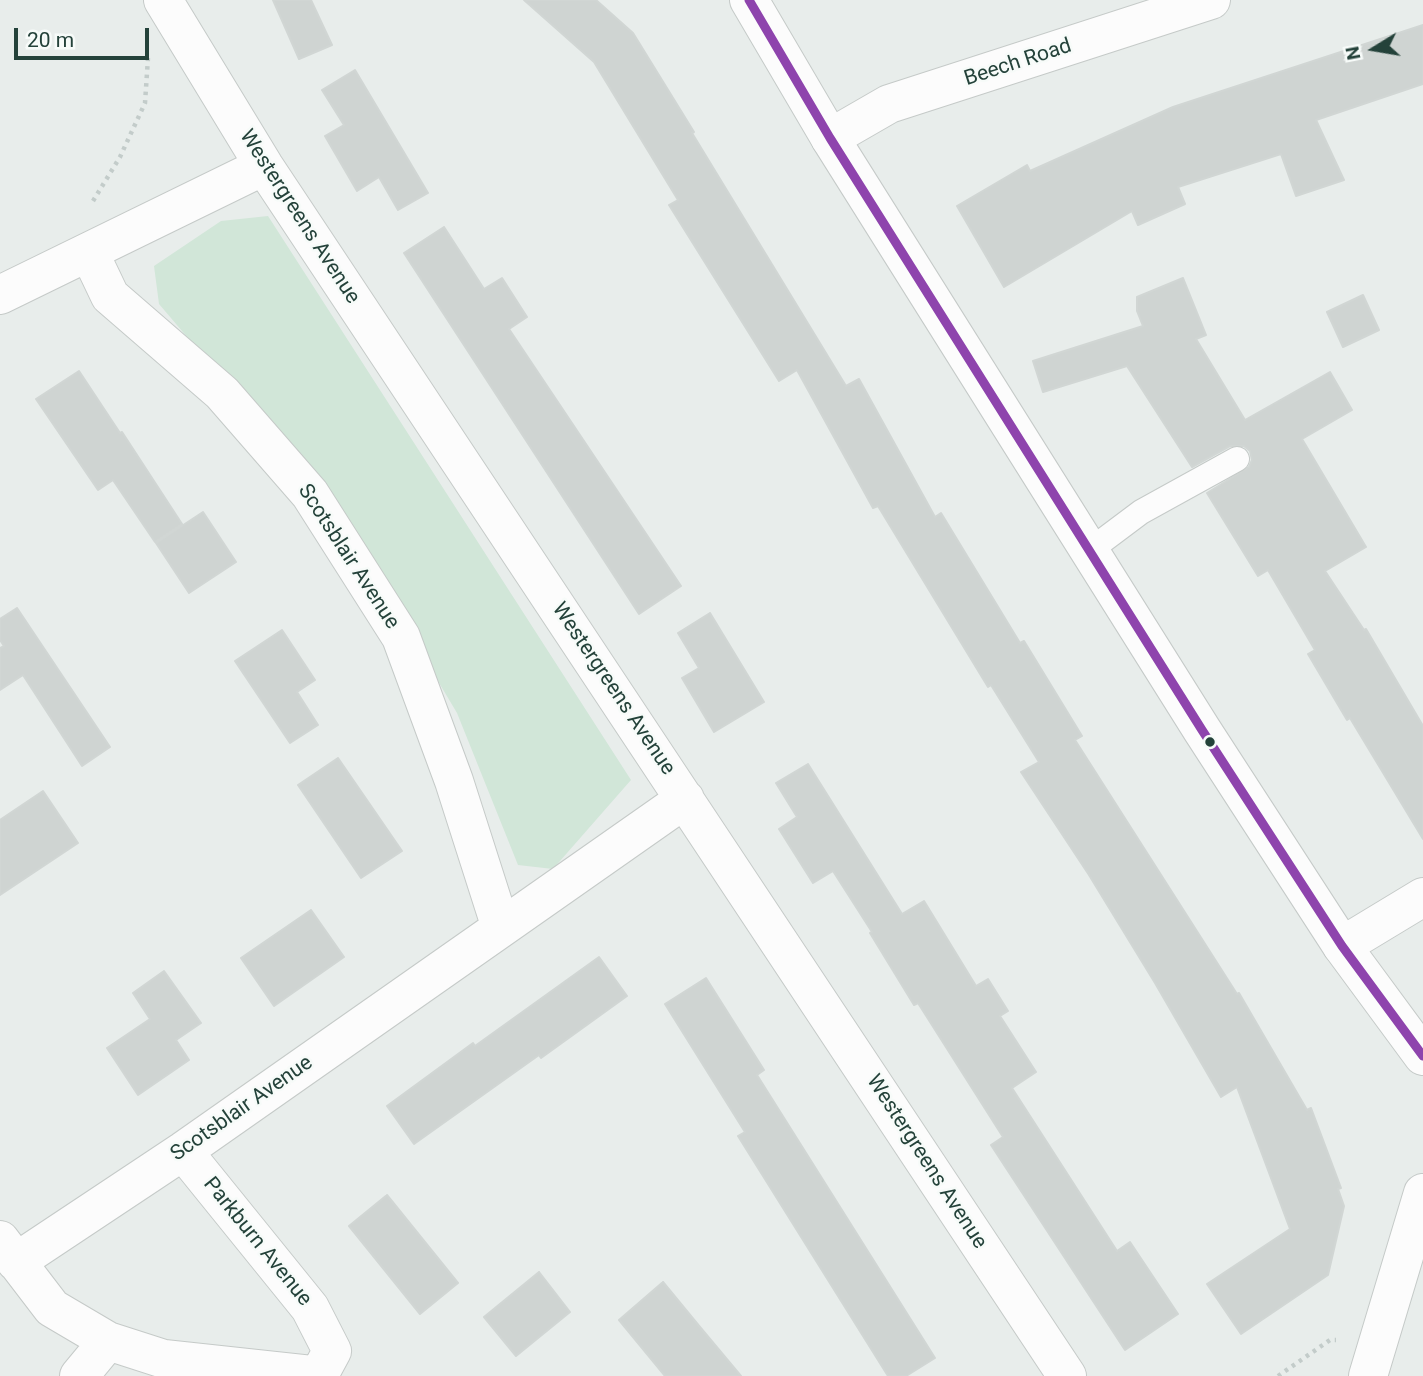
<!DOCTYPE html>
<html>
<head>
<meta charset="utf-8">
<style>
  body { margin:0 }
  #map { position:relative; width:1423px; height:1376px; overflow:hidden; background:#e8edeb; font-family:Roboto,sans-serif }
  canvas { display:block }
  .north { position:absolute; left:1339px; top:14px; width:70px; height:70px; -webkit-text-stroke:5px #f7fbf9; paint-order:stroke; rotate:259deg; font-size:19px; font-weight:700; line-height:28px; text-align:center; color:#24423a }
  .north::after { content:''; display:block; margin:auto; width:24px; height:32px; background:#24423a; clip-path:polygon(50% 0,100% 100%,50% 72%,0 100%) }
  .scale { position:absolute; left:14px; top:28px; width:135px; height:32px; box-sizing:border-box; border:4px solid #24423a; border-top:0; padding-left:9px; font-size:21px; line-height:24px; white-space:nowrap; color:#24423a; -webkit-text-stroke:5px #f7fbf9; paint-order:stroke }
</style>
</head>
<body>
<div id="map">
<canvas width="1423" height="1376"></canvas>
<div class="north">N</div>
<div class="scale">20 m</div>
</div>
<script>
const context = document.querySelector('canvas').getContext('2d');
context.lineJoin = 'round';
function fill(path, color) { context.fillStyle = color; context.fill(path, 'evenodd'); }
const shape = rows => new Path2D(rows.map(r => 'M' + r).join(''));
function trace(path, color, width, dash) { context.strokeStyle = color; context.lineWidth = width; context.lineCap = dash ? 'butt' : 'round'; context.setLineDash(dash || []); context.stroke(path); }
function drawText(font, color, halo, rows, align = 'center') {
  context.font = font + ' Roboto,sans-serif'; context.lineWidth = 5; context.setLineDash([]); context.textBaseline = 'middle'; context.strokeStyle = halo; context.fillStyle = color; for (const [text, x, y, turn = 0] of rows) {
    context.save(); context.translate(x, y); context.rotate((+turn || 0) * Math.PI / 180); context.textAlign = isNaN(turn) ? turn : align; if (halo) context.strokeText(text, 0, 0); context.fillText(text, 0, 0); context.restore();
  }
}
fill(shape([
  [268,216,631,780,553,869,518,865,457,713,339,515,159,304,154,266,221,221]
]), '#d1e6d8');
const building = shape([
  [273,0,311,0,332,45,299,59,273,0],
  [524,0,596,0,633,33,694,132,692,133,846,386,859,379,935,517,941,513,1020,643,1024,641,1082,736,1075,740,1237,994,1239,993,1307,1110,1311,1108,1341,1188,1338,1189,1344,1206,1328,1275,1241,1334,1207,1284,1290,1229,1237,1087,1221,1097,1155,983,1089,875,1021,772,1039,762,991,685,988,687,878,506,873,508,797,370,779,381,669,205,678,200,594,62,524,0],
  [1423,25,1423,84,1316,120,1344,180,1296,196,1281,154,1178,187,1185,204,1138,225,1132,211,1004,287,957,206,1027,165,1030,171,1173,107,1423,25],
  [355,70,428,193,398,210,379,177,357,191,325,136,344,125,322,90,355,70],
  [444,227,484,289,502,278,527,317,509,329,681,586,639,614,404,253,444,227],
  [1183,278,1206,335,1196,339,1245,420,1330,372,1352,410,1302,439,1366,547,1325,571,1364,630,1366,629,1423,726,1423,839,1350,718,1347,720,1308,654,1315,650,1268,570,1258,576,1207,493,1249,467,1252,460,1250,451,1244,446,1230,446,1192,467,1127,366,1043,392,1033,361,1143,326,1137,311,1137,297,1183,278],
  [1363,295,1379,330,1343,347,1327,312,1363,295],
  [79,371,120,433,122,432,182,524,155,542,113,480,98,490,36,399,79,371],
  [203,512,236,562,189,593,156,543,203,512],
  [17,608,110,747,82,766,23,675,0,690,0,648,4,646,0,640,0,619,17,608],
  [710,613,764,702,714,732,682,678,699,668,678,633,710,613],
  [282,630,315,680,297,692,318,725,290,743,235,661,282,630],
  [338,758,402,851,361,878,298,785,338,758],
  [808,764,902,914,924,901,976,986,988,979,1008,1011,1000,1016,1036,1072,1012,1088,1117,1251,1130,1242,1178,1314,1125,1350,991,1145,1003,1137,918,1003,914,1005,870,933,872,932,833,871,813,883,779,829,797,817,776,783,808,764],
  [43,791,78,843,0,895,0,820,43,791],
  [311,910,344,957,274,1006,241,958,311,910],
  [599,957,627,996,541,1058,539,1055,414,1144,387,1106,473,1043,475,1046,599,957],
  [164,971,201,1023,176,1040,189,1060,138,1095,107,1048,150,1019,133,993,164,971],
  [706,978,764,1070,757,1075,935,1358,906,1376,888,1376,738,1136,745,1132,665,1004,706,978],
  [387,1195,458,1283,420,1314,349,1226,387,1195],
  [539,1272,570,1312,516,1356,484,1317,539,1272],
  [663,1282,700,1327,741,1376,665,1376,619,1320,663,1282]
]);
fill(building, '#cfd4d2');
trace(building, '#d1d6d4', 2);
const service = shape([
  [1089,551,1141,512,1237,459]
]);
const minor = shape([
  [163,0,264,166,1067,1376],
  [830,138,889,104,1211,0],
  [89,252,110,296,222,393,310,494,401,637,454,781,501,928],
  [0,295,264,166],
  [1342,946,1423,897],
  [183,1151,310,1308,332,1351,319,1375],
  [0,1240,52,1308,108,1341,164,1359,321,1376],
  [16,1262,183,1151,685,799],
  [79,1376,108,1341],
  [1368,1376,1423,1193]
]);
const tertiary = shape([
  [749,0,830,138,1202,730,1342,946,1423,1056]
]);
trace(service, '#c5cac8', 26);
trace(minor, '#c5cac8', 40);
trace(tertiary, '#c5cac8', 40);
trace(shape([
  [93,201,120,157,145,103,148,58],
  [1278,1376,1330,1340,1336,1340]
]), '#c3ccca', 4.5, [3.5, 5]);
trace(service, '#fcfcfc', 24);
trace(minor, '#fcfcfc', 38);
trace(tertiary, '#fcfcfc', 38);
trace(shape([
  [749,0,830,138,1202,730,1342,946,1423,1056]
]), '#8e44ad', 9);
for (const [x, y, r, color] of [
  [1210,742,6,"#24423a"]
]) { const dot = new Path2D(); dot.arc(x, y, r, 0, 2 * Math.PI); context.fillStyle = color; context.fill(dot); trace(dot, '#f7fbf9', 2.5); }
drawText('21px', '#24423a', '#f7fbf9', [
  ["Beech Road",1018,63,-18],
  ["Westergreens Avenue",299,217,57],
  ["Scotsblair Avenue",348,557,57],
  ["Westergreens Avenue",613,689,56],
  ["Scotsblair Avenue",242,1109,-35],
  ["Westergreens Avenue",926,1162,57],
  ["Parkburn Avenue",257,1242,51]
]);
</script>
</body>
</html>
